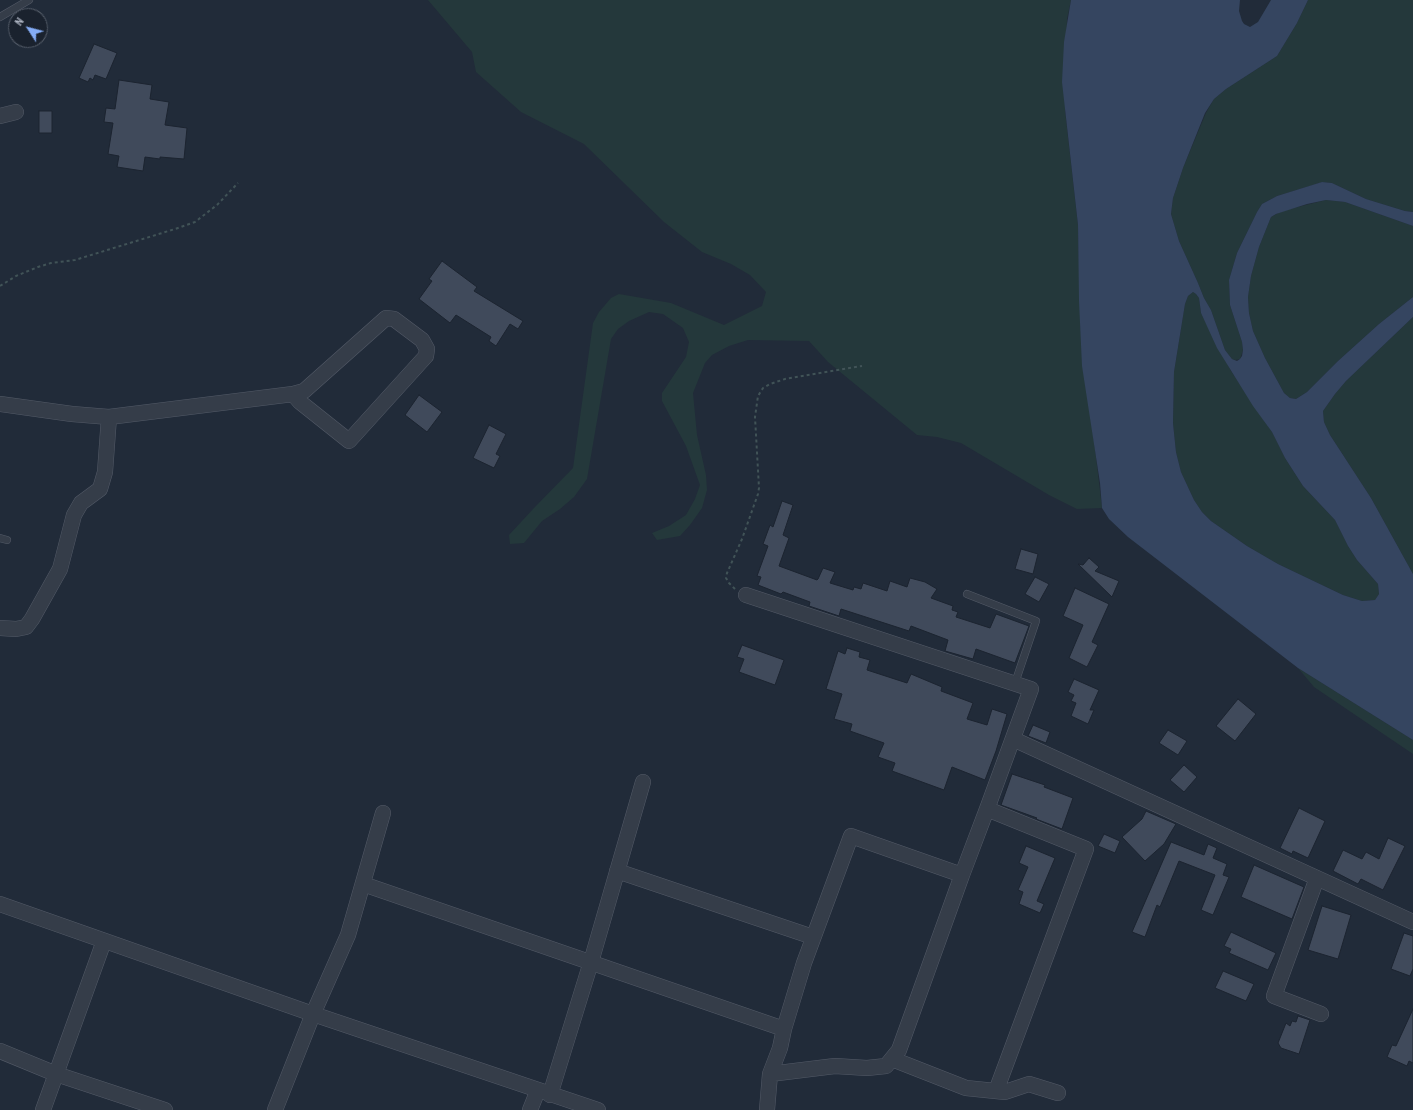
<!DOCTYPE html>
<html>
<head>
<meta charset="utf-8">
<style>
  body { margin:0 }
  #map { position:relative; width:1413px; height:1110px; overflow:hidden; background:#212b39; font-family:"Archivo Narrow",sans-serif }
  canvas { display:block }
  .north { position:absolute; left:8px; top:8px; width:40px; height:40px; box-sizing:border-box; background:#1a222e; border:1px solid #565e6a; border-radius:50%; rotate:306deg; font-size:11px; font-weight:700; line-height:16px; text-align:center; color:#b0b7c5 }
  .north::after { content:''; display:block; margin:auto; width:14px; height:18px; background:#84acf6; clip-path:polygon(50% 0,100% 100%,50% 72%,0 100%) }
</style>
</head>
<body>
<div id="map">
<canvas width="1413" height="1110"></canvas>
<div class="north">N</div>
</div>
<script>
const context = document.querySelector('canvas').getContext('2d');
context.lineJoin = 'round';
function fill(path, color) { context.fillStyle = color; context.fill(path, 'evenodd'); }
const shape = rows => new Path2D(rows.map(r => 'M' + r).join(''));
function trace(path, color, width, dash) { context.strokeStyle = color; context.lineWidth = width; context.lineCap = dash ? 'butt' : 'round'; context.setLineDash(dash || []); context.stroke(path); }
fill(shape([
  [428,0,1071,0,1067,19,1065,110,1078,225,1081,330,1102,508,1077,509,1049,495,961,443,937,437,917,435,828,362,809,341,748,340,729,346,712,355,705,363,693,393,697,435,706,475,707,490,702,508,690,525,680,536,657,540,652,533,669,526,686,515,695,499,700,485,686,446,662,401,662,393,686,357,689,342,683,328,663,314,649,312,629,321,618,329,611,339,587,479,574,497,560,509,542,521,524,543,510,544,509,535,534,508,573,468,593,323,599,312,611,298,619,294,671,303,724,325,762,306,766,292,750,275,731,264,702,252,664,222,584,144,521,112,476,72,472,52],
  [1308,0,1413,0,1413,212,1405,211,1366,199,1332,183,1323,182,1277,196,1262,204,1257,212,1237,253,1229,280,1230,305,1242,342,1243,350,1240,359,1235,360,1232,359,1225,350,1211,310,1204,298,1198,283,1179,241,1171,214,1173,198,1183,168,1206,113,1214,99,1226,89,1277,56,1297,23],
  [1326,200,1345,202,1413,226,1413,297,1379,324,1338,361,1307,392,1296,399,1290,398,1284,393,1265,358,1253,331,1249,313,1248,297,1251,276,1259,247,1271,217,1282,211],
  [1193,292,1196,294,1199,298,1201,313,1231,371,1272,432,1285,458,1303,486,1335,520,1348,546,1357,560,1378,584,1379,594,1375,600,1362,601,1343,595,1278,564,1247,546,1211,521,1202,512,1194,500,1181,472,1176,452,1173,423,1174,372,1185,304,1188,296],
  [1413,317,1413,574,1371,498,1330,435,1324,422,1323,411,1335,394,1346,381],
  [1298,668,1413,740,1413,754,1314,687]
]), '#24383b');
fill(shape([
  [1071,0,1240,0,1239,11,1242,21,1244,24,1250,27,1258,22,1271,0,1308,0,1297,23,1277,56,1226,89,1214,99,1205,113,1183,168,1173,198,1171,214,1179,241,1198,283,1204,298,1211,310,1225,350,1232,359,1237,361,1240,359,1242,356,1243,350,1242,342,1230,305,1229,280,1237,253,1257,212,1262,204,1277,196,1322,182,1332,183,1366,199,1405,211,1413,212,1413,226,1345,202,1326,200,1307,204,1276,214,1271,217,1259,247,1251,276,1248,297,1249,313,1253,331,1265,358,1284,393,1290,398,1296,399,1307,392,1338,361,1379,324,1413,297,1413,317,1346,381,1335,394,1323,411,1324,422,1330,435,1371,498,1413,574,1413,740,1298,668,1128,537,1109,519,1102,508,1100,483,1082,366,1079,301,1078,225,1062,82,1064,42],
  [1193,292,1196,294,1199,298,1201,313,1217,348,1253,406,1272,432,1285,458,1303,486,1335,520,1348,546,1357,560,1378,584,1379,594,1375,600,1362,601,1343,595,1278,564,1247,546,1211,521,1202,512,1194,500,1181,472,1176,452,1173,423,1174,372,1185,304,1188,296]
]), '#354560');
const building = shape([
  [94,44,117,53,106,79,95,75,93,80,90,78,88,82,79,78,94,44],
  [119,80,152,85,150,99,169,102,165,125,187,128,184,159,160,157,160,159,145,157,143,171,117,167,119,156,108,154,113,123,104,122,106,108,115,109,119,80],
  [39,111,52,111,52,133,39,133,39,111],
  [442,261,477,287,474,291,523,321,518,329,510,324,496,346,489,341,491,337,456,315,450,323,419,299,432,281,429,279,442,261],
  [419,395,442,412,427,432,405,415,419,395],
  [489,425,506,434,496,454,500,456,494,468,473,458,489,425],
  [782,501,793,505,783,535,789,538,779,566,817,580,818,579,823,568,835,572,830,583,853,590,854,587,861,589,863,583,887,591,890,581,907,587,910,578,925,582,937,589,931,598,953,606,952,610,958,612,956,617,990,628,996,614,1029,626,1015,663,976,649,973,659,945,651,948,640,911,626,909,631,841,609,839,616,809,606,810,602,783,592,781,594,758,585,761,577,757,576,768,546,763,544,770,525,773,527,782,501],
  [1021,549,1038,554,1033,574,1015,569,1021,549],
  [1089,558,1099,567,1095,571,1119,581,1112,597,1078,564,1083,565,1089,558],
  [1035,577,1049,584,1039,602,1025,594,1035,577],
  [1075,588,1109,604,1092,642,1098,645,1087,667,1069,658,1083,625,1063,616,1075,588],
  [742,645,784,660,775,685,739,672,744,659,737,657,742,645],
  [847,648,860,652,859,657,870,660,867,670,907,683,911,674,942,687,941,691,973,703,967,719,987,725,992,709,1007,714,996,751,985,780,952,767,944,790,892,771,895,763,878,757,884,743,850,731,852,724,834,719,842,694,826,689,838,651,845,654,847,648],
  [1074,679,1099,690,1090,710,1094,710,1088,724,1071,716,1076,703,1071,701,1074,695,1068,692,1074,679],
  [1238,699,1256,714,1235,741,1216,726,1238,699],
  [1033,725,1050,732,1046,743,1028,736,1033,725],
  [1168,730,1187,741,1178,755,1159,743,1168,730],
  [1184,765,1197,777,1184,792,1170,780,1184,765],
  [1012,774,1045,785,1044,787,1073,798,1062,829,1036,819,1037,818,1001,805,1012,774],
  [1299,808,1325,821,1308,858,1293,851,1292,854,1280,848,1299,808],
  [1146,811,1176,824,1164,844,1145,861,1122,837,1142,819,1146,811],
  [1104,834,1120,841,1115,853,1098,846,1104,834],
  [1388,838,1405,846,1383,890,1361,879,1358,884,1333,871,1343,850,1362,859,1366,852,1379,859,1388,838],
  [1171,842,1204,855,1208,844,1217,848,1213,858,1227,864,1223,875,1229,877,1213,915,1201,910,1215,875,1179,861,1160,907,1157,905,1145,937,1132,932,1171,842],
  [1026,846,1055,858,1037,901,1044,904,1040,913,1019,904,1023,892,1018,890,1028,867,1019,863,1026,846],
  [1254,865,1304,887,1292,919,1241,897,1254,865],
  [1322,906,1351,915,1338,959,1308,950,1322,906],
  [1231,932,1276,953,1268,970,1229,953,1231,949,1224,946,1231,932],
  [1404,933,1413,936,1413,969,1410,976,1391,969,1404,933],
  [1223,971,1254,984,1246,1001,1215,988,1223,971],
  [1413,1009,1413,1063,1409,1061,1407,1066,1387,1057,1392,1045,1396,1046,1413,1009],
  [1298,1016,1310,1020,1299,1054,1281,1048,1278,1043,1286,1023,1290,1026,1292,1021,1296,1022,1298,1016]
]);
fill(building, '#404a5b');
trace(building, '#1c2430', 1);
const lane = shape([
  [0,17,29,0],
  [0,538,7,540],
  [967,594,1036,621,1015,683]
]);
const street = shape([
  [0,116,16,112],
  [0,404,72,414,109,417,293,394,304,391,386,318,394,319,422,340,427,349,426,356,349,441,300,402,293,394],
  [746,595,1031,689,987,809,962,875,851,836,804,963,784,1029,780,1048,770,1074,767,1110],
  [0,628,16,629,26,627,32,619,60,569,74,515,81,503,100,489,105,472,109,417],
  [1013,739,1413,922],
  [987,809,1086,849,996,1091],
  [617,871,813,937],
  [1317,878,1274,996,1321,1014],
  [363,884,784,1029],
  [0,904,313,1014,598,1110],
  [0,1051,56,1074,165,1110],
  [892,1059,966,1088,1005,1092,1029,1084,1058,1093],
  [770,1074,835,1066,867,1068,886,1066,899,1050,962,875],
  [550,1095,591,962,643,782],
  [43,1110,104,941],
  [275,1110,313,1014,348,935,383,813],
  [530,1110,538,1090]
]);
trace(lane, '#535a67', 8);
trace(street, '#535a67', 16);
trace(shape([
  [0,286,16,276,38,267,51,263,75,260,175,229,195,222,217,205,238,183],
  [735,589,729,583,726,578,727,573,742,539,758,494,759,488,755,417,758,396,763,388,770,384,785,379,862,366]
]), '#415357', 2, [3, 3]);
trace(lane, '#353d49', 7);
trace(street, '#353d49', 15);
</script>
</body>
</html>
